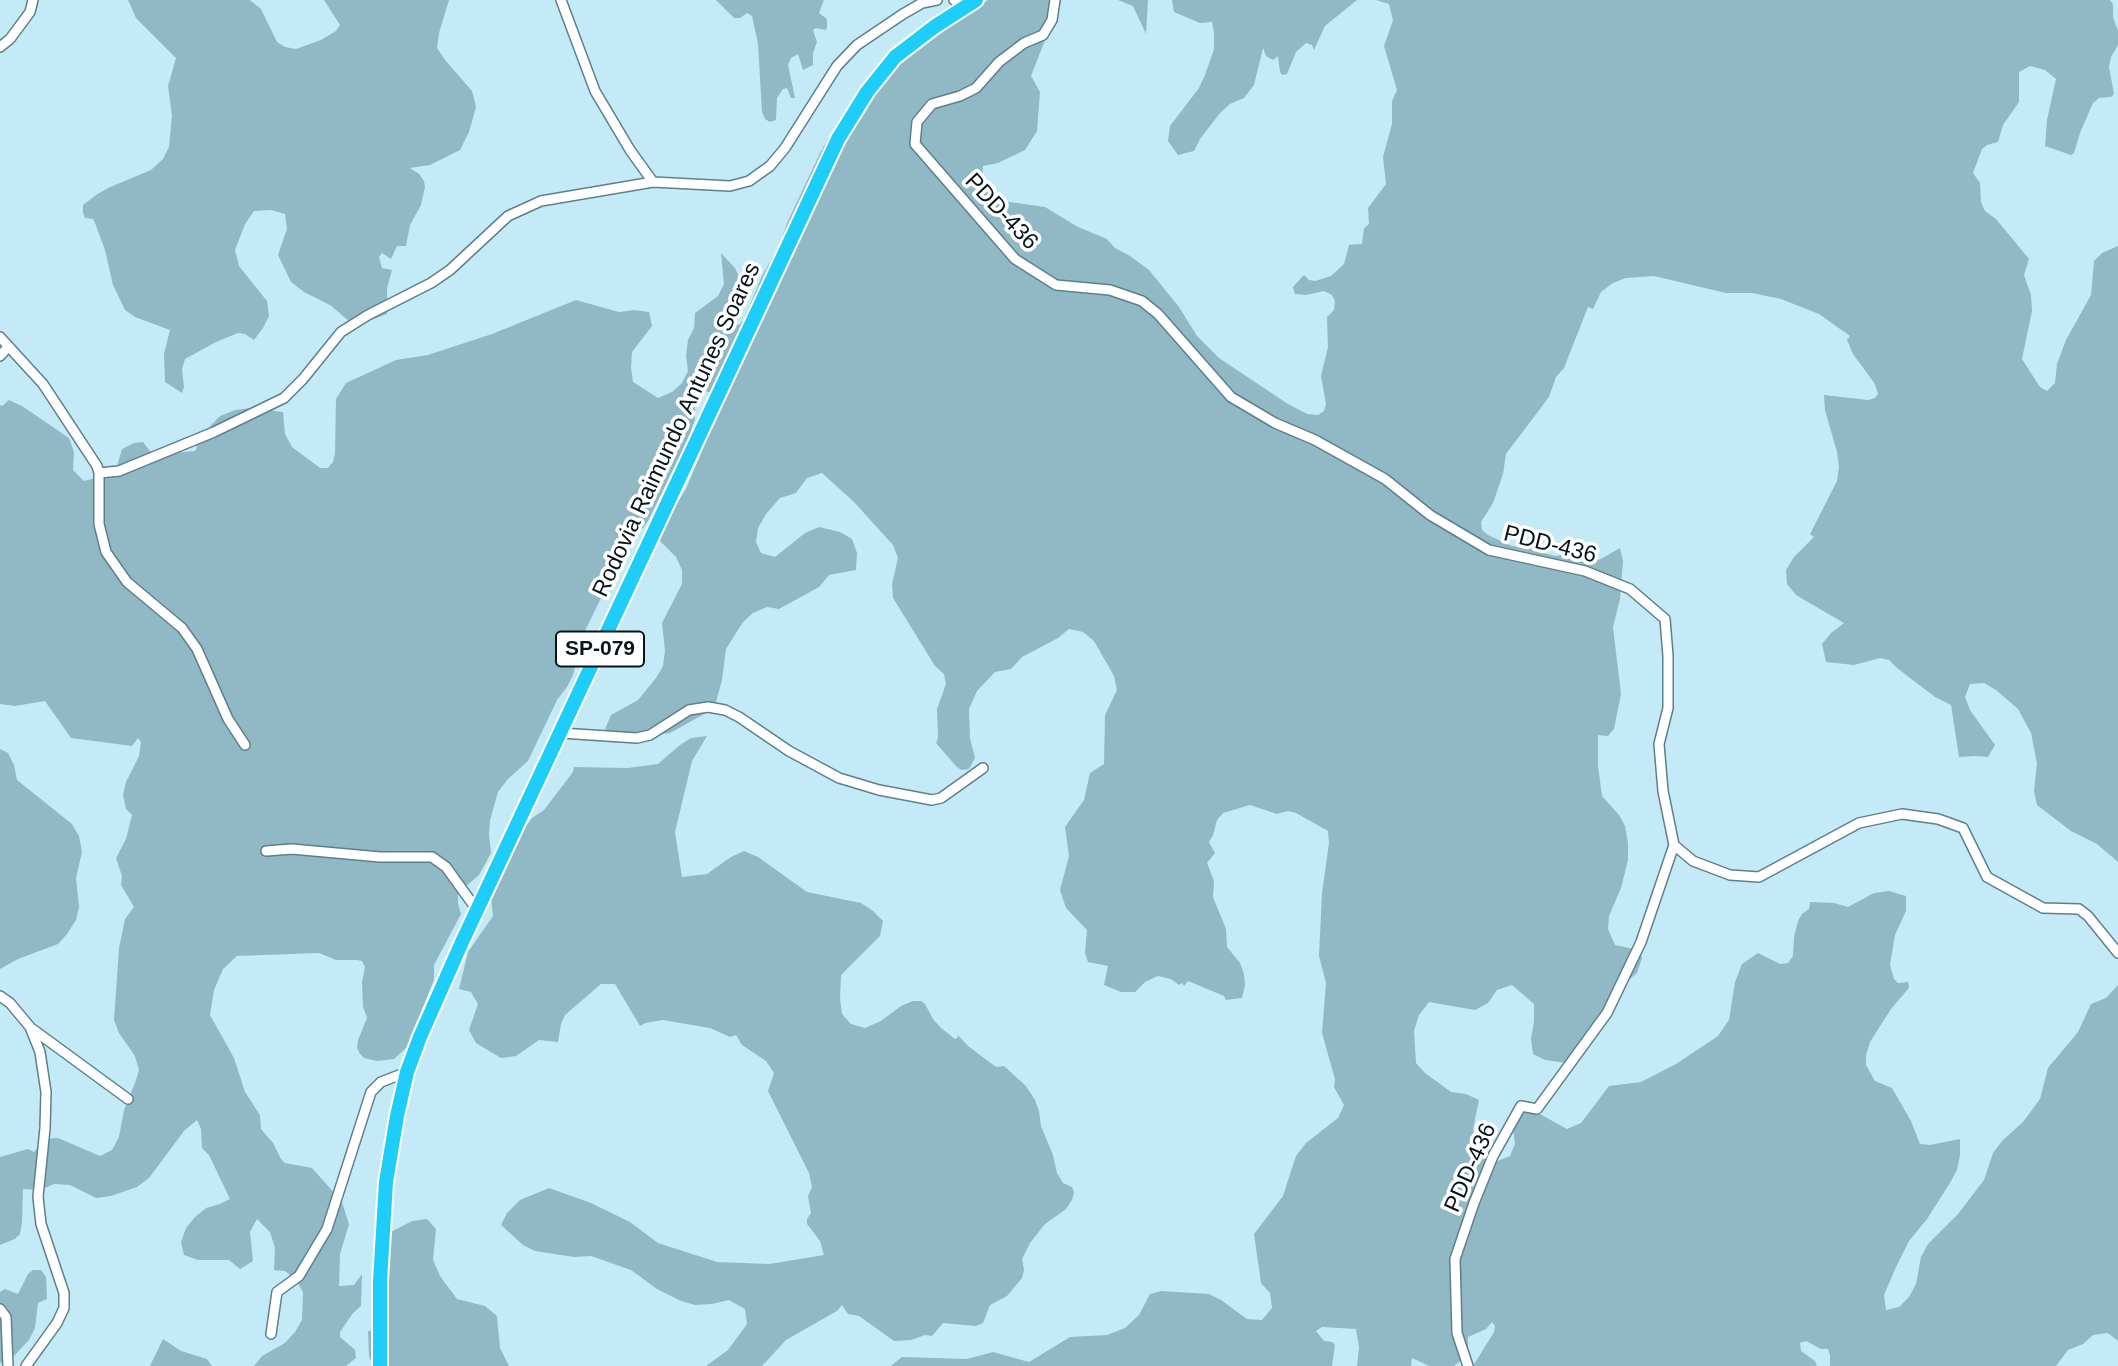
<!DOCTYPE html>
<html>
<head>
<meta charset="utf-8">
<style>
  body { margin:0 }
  canvas { display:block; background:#c4eaf7 }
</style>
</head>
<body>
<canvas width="2118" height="1366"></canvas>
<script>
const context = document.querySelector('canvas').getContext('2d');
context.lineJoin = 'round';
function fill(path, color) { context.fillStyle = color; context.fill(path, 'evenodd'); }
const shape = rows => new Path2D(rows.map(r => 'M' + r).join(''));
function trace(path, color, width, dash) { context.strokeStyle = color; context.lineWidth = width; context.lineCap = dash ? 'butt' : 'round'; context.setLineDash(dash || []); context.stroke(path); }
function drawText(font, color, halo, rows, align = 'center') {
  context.font = font + ' Helvetica,sans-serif'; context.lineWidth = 7; context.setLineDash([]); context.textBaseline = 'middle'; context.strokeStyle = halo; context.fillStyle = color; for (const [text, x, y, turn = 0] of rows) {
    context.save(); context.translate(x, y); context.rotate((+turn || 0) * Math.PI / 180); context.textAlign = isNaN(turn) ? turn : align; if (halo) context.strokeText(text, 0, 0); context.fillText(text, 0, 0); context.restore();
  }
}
fill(shape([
  [128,0,250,0,261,9,277,42,285,47,296,49,321,40,336,31,340,25,324,0,449,0,439,33,437,48,445,60,472,91,476,107,469,132,460,150,430,165,410,168,419,174,424,181,425,187,421,205,410,225,406,246,397,246,391,259,382,253,379,257,382,268,392,270,387,288,387,314,368,321,350,322,330,305,304,292,291,282,278,255,287,229,285,214,271,210,254,211,245,224,235,250,239,266,267,301,269,316,263,328,254,340,245,334,238,333,216,342,185,359,182,369,184,387,182,393,165,382,164,354,170,330,135,317,125,310,113,285,105,250,95,223,93,219,85,218,83,213,83,205,96,195,108,188,151,170,163,159,169,147,172,116,168,86,176,58,136,18],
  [716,0,824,0,819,13,827,19,827,27,826,30,816,28,813,30,817,42,813,53,813,65,803,70,798,54,791,58,788,65,795,98,791,98,787,88,783,89,777,98,776,120,770,122,765,119,762,112,758,44,752,16,747,13,740,18,734,18],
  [988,0,1053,0,1056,12,1031,76,1040,92,1037,131,1025,150,998,163,983,166,982,181,989,193,1003,201,1045,207,1078,227,1107,239,1115,248,1130,256,1149,270,1179,307,1197,336,1219,358,1288,404,1307,414,1318,415,1324,411,1326,404,1321,376,1328,347,1327,317,1334,310,1335,301,1332,295,1324,291,1306,295,1295,294,1293,287,1304,275,1309,280,1315,281,1331,276,1344,264,1349,245,1362,244,1364,228,1369,224,1368,208,1386,184,1383,157,1392,124,1392,101,1397,90,1384,46,1393,20,1389,4,1376,0,2110,0,2113,4,2113,17,2118,31,2118,45,2111,57,2109,67,2114,94,2111,97,2099,98,2093,103,2080,133,2074,153,2071,155,2045,146,2047,120,2056,79,2045,70,2030,66,2019,72,2019,102,2003,125,1998,142,1987,145,1982,149,1973,173,1980,183,1981,202,1985,211,1996,219,2029,259,2024,275,2031,295,2032,311,2022,359,2040,387,2047,391,2055,383,2057,364,2066,340,2091,295,2094,261,2102,253,2118,246,2118,862,2097,844,2071,831,2037,805,2034,791,2037,763,2031,733,2018,709,1996,690,1984,683,1970,684,1965,697,1970,710,1995,745,1988,757,1974,756,1959,757,1951,705,1935,697,1897,668,1889,660,1880,658,1854,665,1826,662,1822,644,1831,633,1844,623,1796,595,1787,584,1786,570,1794,557,1814,537,1810,534,1837,481,1839,467,1837,452,1825,410,1824,395,1868,400,1875,398,1878,394,1875,384,1853,354,1847,340,1850,336,1819,314,1781,299,1752,293,1726,293,1654,276,1626,278,1613,283,1601,292,1593,309,1588,307,1564,368,1556,377,1549,397,1506,454,1503,474,1493,503,1481,522,1482,530,1488,535,1512,546,1540,548,1544,553,1555,556,1564,555,1576,550,1599,560,1620,548,1623,561,1620,599,1613,627,1621,694,1614,729,1608,736,1598,735,1598,766,1602,796,1619,815,1625,826,1628,843,1628,860,1621,888,1609,916,1608,929,1615,945,1639,950,1642,958,1637,973,1625,983,1615,1006,1602,1021,1575,1064,1545,1060,1533,1054,1531,1039,1534,1021,1534,1004,1512,985,1497,990,1488,1003,1475,1010,1429,1002,1419,1015,1414,1031,1416,1063,1425,1073,1451,1092,1466,1094,1479,1100,1473,1129,1475,1144,1483,1156,1495,1162,1510,1156,1515,1144,1513,1129,1519,1117,1529,1108,1567,1129,1581,1123,1609,1086,1641,1082,1676,1064,1718,1036,1729,1020,1735,982,1742,964,1758,953,1780,964,1788,963,1793,956,1794,937,1798,921,1802,914,1809,909,1810,902,1834,903,1848,907,1874,893,1889,891,1906,896,1906,911,1895,935,1890,965,1894,979,1898,983,1908,982,1909,988,1891,1009,1870,1042,1866,1055,1866,1065,1875,1081,1892,1088,1911,1121,1920,1144,1930,1145,1960,1139,1960,1155,1957,1170,1950,1183,1927,1219,1909,1241,1896,1267,1884,1295,1886,1310,1899,1307,1909,1297,1916,1284,1921,1257,1928,1244,1958,1214,1984,1180,1993,1153,2002,1141,2023,1122,2040,1099,2048,1068,2078,1032,2091,1004,2106,998,2118,985,2118,1341,2108,1333,2093,1335,2083,1344,2068,1350,2056,1366,1830,1366,1830,1355,1828,1349,1821,1349,1806,1341,1800,1343,1801,1351,1815,1361,1817,1366,1473,1366,1494,1332,1495,1326,1492,1322,1486,1329,1468,1337,1468,1348,1464,1358,1454,1366,1429,1366,1412,1358,1411,1366,1357,1366,1359,1347,1356,1329,1322,1327,1316,1331,1324,1341,1332,1342,1335,1345,1332,1366,891,1366,902,1357,967,1359,993,1352,1029,1362,1070,1337,1107,1335,1125,1328,1139,1315,1150,1294,1161,1291,1209,1294,1221,1300,1247,1319,1262,1320,1272,1308,1270,1293,1261,1283,1254,1234,1283,1196,1296,1156,1306,1143,1338,1118,1344,1105,1334,1087,1335,1079,1322,1033,1326,983,1319,956,1322,893,1329,843,1328,831,1296,813,1288,811,1277,814,1250,805,1223,813,1217,820,1213,835,1209,842,1215,853,1207,863,1214,881,1213,897,1226,929,1227,947,1240,963,1244,974,1245,985,1242,998,1226,1000,1224,996,1188,981,1184,986,1182,983,1179,985,1171,979,1158,976,1145,982,1135,992,1121,992,1104,985,1108,966,1088,962,1085,953,1087,930,1066,908,1060,890,1069,856,1065,827,1084,800,1090,773,1104,764,1105,715,1117,690,1114,676,1094,641,1083,632,1069,629,1058,638,1022,657,1011,669,995,672,977,691,969,709,970,738,975,758,969,769,961,770,956,766,936,743,938,738,937,709,946,684,944,674,935,666,893,598,892,584,898,558,893,545,854,502,822,473,807,478,796,493,780,498,766,514,758,528,756,542,761,553,775,557,805,533,819,527,840,532,852,539,857,553,856,570,829,575,819,587,779,609,767,607,753,613,743,622,726,649,722,680,713,713,706,713,670,733,614,740,605,729,611,715,638,700,656,678,663,666,665,651,662,623,682,584,682,570,676,557,659,540,661,527,686,489,707,439,716,396,704,390,695,402,695,419,682,459,672,472,648,521,629,547,612,584,602,596,584,633,573,675,567,687,557,700,528,761,508,779,498,792,490,820,489,835,491,853,479,875,458,893,458,904,461,914,434,965,434,980,406,1048,394,1059,377,1061,364,1058,360,1054,357,1048,358,1040,367,1018,363,1007,362,982,365,967,362,961,357,960,336,960,319,953,237,956,223,969,214,990,210,1015,234,1058,245,1092,260,1115,261,1129,273,1143,281,1159,285,1163,312,1168,336,1195,340,1196,349,1224,340,1254,339,1286,354,1285,362,1274,361,1306,353,1313,340,1332,340,1337,355,1350,356,1358,346,1366,254,1366,262,1356,285,1343,295,1332,302,1320,303,1292,296,1280,285,1271,274,1270,275,1248,270,1232,257,1219,250,1232,253,1261,240,1269,229,1260,198,1260,184,1255,181,1242,186,1228,195,1217,206,1208,220,1204,230,1199,209,1155,202,1148,201,1129,197,1120,184,1131,149,1178,137,1187,111,1196,96,1198,70,1185,54,1184,41,1190,23,1189,22,1222,20,1234,15,1239,0,1245,0,1157,28,1149,34,1152,44,1139,58,1138,100,1156,112,1150,119,1137,124,1110,135,1083,139,1070,135,1056,119,1033,114,1020,119,948,125,919,134,907,121,885,122,876,116,858,126,839,132,815,126,809,123,795,126,782,139,756,141,742,138,738,132,746,71,738,45,701,15,706,0,704,0,405,2,406,9,400,22,406,69,438,74,452,73,470,84,481,110,474,117,466,122,449,134,443,143,442,153,455,195,451,197,447,195,442,220,416,235,410,250,408,283,412,285,434,292,447,320,468,328,468,333,462,335,454,336,399,346,383,396,360,428,355,492,334,576,300,619,312,634,310,649,312,652,326,632,352,631,368,633,382,658,398,672,392,682,383,688,371,686,356,688,340,694,328,695,313,718,296,724,284,721,253,735,268,743,285,743,302,733,323,739,325,744,319,762,276,780,244,787,223,821,151,836,126,883,71,912,46,926,44],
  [1118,0,1148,0,1146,34,1133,6],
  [1172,0,1357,0,1325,26,1314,50,1312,45,1306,43,1296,52,1287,74,1282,75,1280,72,1278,56,1273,60,1266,56,1263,48,1254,85,1244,98,1230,104,1220,113,1200,139,1194,151,1178,155,1168,141,1170,126,1199,88,1205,75,1214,49,1214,32,1212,22,1200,23,1174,12],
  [707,736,692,761,675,832,682,877,707,874,731,857,744,851,758,857,807,892,861,903,873,911,883,921,880,936,841,975,840,999,842,1014,851,1024,865,1028,881,1021,901,1006,913,1001,921,1001,925,1004,933,1019,941,1028,955,1039,958,1037,957,1034,968,1046,996,1067,1004,1066,1026,1086,1035,1100,1039,1111,1041,1126,1053,1155,1057,1173,1063,1183,1072,1187,1074,1192,1072,1200,1066,1209,1045,1224,1030,1243,1022,1259,1024,1270,1022,1278,1007,1296,990,1305,983,1323,976,1326,943,1323,932,1336,925,1335,911,1340,894,1341,859,1316,848,1314,842,1305,837,1311,786,1340,762,1366,706,1366,728,1350,747,1324,745,1309,729,1300,712,1304,695,1305,681,1301,657,1289,631,1270,591,1256,574,1257,535,1251,523,1245,501,1225,507,1213,520,1200,549,1188,591,1203,630,1222,658,1243,717,1262,769,1264,824,1255,820,1241,807,1224,807,1219,811,1213,808,1196,812,1187,809,1173,768,1091,774,1073,766,1061,742,1045,736,1035,730,1037,710,1028,663,1020,645,1023,640,1026,615,984,601,984,565,1015,561,1024,558,1042,539,1040,516,1056,501,1058,476,1043,469,1030,478,1004,471,992,459,989,468,952,493,916,490,890,504,855,532,818,544,810,573,772,574,767,628,768,658,764,680,745,691,738],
  [0,749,8,753,14,765,17,780,72,824,79,836,82,852,76,878,79,907,76,920,67,934,58,944,18,959,0,969],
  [427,1219,436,1229,433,1260,440,1276,457,1299,485,1306,497,1316,500,1348,509,1366,377,1366,372,1363,369,1356,368,1331,376,1331,385,1320,388,1306,384,1279,387,1234,412,1221],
  [33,1270,41,1270,46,1277,47,1299,38,1303,35,1328,29,1340,15,1355,0,1363,0,1292,5,1289,18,1294,28,1274],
  [163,1339,181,1351,207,1359,212,1366,150,1366]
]), '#91b8c5');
const minor = shape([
  [561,0,595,91,630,150,653,182],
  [954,0,972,2],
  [1055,0,1052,20,1043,35,1024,43,999,62,976,88,960,96,932,104,917,122,915,144,1015,259,1056,285,1110,290,1142,301,1158,314,1231,397,1275,423,1315,440,1385,479,1430,515,1489,550,1585,571,1630,589,1665,619,1668,656,1668,708,1659,744,1663,791,1674,845,1641,942,1607,1013,1537,1109,1521,1106,1493,1156,1474,1203,1455,1259,1457,1333,1468,1366],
  [0,47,10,39,30,12,33,0],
  [0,337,43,384,97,466,99,473,99,524,106,552,127,582,182,628,197,649,228,719,245,745],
  [0,356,8,347],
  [99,473,119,471,214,432,284,398,303,379,341,332,368,315,431,283,450,270,508,216,541,201,653,182,730,186,749,181,770,166,785,148,837,66,857,45,903,14,922,3,937,0],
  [561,733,637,738,650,735,689,710,708,707,725,710,739,717,789,751,839,778,879,790,932,800,941,798,983,768],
  [1674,845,1693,861,1730,875,1759,877,1859,823,1902,814,1938,819,1963,828,1987,877,2043,908,2079,909,2088,916,2118,953],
  [266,851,292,849,380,857,432,857,446,867,477,910],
  [0,996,10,1003,30,1027,40,1052,46,1092,45,1128,38,1197,41,1224,64,1293,64,1308,57,1323,26,1366],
  [31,1028,128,1099],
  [0,1309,6,1317,8,1366],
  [271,1334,277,1292,299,1276,327,1229,371,1092,381,1082,407,1072]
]);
const highway = shape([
  [380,1366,380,1281,386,1182,397,1116,407,1072,420,1037,462,942,838,139,867,92,895,57,934,27,976,0]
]);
trace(minor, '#5d808b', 12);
trace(highway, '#fff', 18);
trace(minor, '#fff', 9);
trace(highway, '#1ecef9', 14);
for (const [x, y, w] of [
  [600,649,88]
]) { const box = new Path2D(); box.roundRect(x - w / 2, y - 17.5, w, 35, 5); context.fillStyle = '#fff'; context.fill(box); trace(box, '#07151a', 2); }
drawText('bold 21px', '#07151a', null, [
  ["SP-079",600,649]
]);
drawText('23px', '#07151a', '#fff', [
  ["PDD-436",1001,212,47],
  ["Rodovia Raimundo Antunes Soares",677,430,-65],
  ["PDD-436",1550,545,14],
  ["PDD-436",1471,1168,-66]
]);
</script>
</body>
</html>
